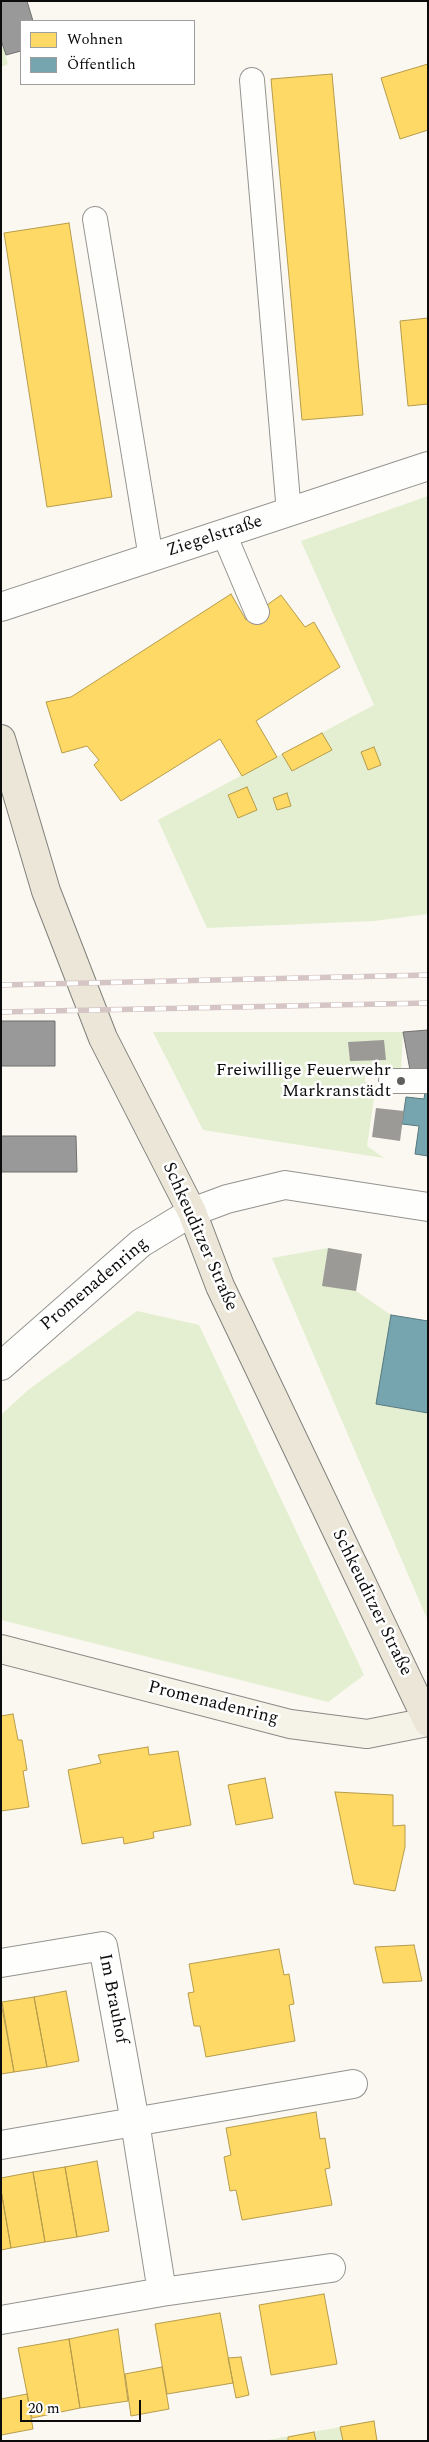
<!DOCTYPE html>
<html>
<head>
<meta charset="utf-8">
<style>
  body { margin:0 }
  #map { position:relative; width:429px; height:2442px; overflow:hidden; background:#faf8f0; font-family:Spectral,serif }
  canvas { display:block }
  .frame { position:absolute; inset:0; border:2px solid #0c0c0c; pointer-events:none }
  .legend { position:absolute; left:20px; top:20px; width:175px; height:65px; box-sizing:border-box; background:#fff; border:1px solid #9e9e9e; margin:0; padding:6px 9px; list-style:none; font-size:15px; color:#0c0c0c }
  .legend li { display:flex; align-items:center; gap:10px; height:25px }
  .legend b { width:25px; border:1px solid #9e9e9e }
  .scale { position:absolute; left:20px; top:2400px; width:121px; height:22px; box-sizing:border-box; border:2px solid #0c0c0c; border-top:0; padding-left:6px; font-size:15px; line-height:18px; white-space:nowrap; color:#0c0c0c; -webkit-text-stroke:4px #fff; paint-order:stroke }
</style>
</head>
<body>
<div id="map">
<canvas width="429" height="2442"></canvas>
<div class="frame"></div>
<ul class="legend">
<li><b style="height:14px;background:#ffd966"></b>Wohnen</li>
<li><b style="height:14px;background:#76a5af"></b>Öffentlich</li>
</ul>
<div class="scale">20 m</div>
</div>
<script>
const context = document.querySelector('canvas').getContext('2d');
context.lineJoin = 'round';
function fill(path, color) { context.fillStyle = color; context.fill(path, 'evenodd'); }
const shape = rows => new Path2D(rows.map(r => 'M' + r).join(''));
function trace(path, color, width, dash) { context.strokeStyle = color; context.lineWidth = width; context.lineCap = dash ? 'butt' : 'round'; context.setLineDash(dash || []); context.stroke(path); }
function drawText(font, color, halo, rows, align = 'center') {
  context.font = font + ' Spectral,serif'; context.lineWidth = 5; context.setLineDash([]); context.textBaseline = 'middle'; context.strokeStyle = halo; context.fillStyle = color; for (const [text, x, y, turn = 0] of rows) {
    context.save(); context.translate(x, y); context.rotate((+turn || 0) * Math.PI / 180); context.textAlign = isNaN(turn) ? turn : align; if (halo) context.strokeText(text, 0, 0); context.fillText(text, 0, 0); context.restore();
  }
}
fill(shape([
  [1,40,8,64,1,67],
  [428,496,428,914,374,921,207,928,158,820,374,705,301,541],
  [153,1032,403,1032,401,1071,365,1071,365,1082,376,1085,367,1146,384,1158,203,1130],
  [328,1248,362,1254,356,1291,391,1315,376,1404,428,1413,428,1621,272,1258],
  [137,1311,199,1325,364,1675,328,1702,1,1620,1,1415,28,1390],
  [374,2421,377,2441,262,2441]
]), '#e3efd0');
const homes = shape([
  [428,64,428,130,400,139,381,78,428,64],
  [332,74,363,415,302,420,271,79,332,74],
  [69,223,112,497,47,507,4,233,69,223],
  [428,318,428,404,408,406,400,321,428,318],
  [231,594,246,620,281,595,305,627,314,622,340,667,256,721,277,757,242,776,220,739,121,801,94,765,99,760,87,746,62,753,46,702,71,697,231,594],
  [322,733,332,750,292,771,282,754,322,733],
  [374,747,381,765,368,770,361,752,374,747],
  [247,787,257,810,238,818,228,795,247,787],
  [287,793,291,806,277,810,273,798,287,793],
  [13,1714,18,1740,22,1740,27,1770,23,1771,29,1807,1,1811,1,1716,13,1714],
  [148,1747,149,1755,178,1751,191,1825,153,1832,154,1838,124,1844,123,1837,82,1844,68,1770,101,1763,98,1755,148,1747],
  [265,1778,273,1818,236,1825,228,1785,265,1778],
  [335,1792,393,1795,393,1826,405,1825,405,1847,395,1891,354,1884,335,1792],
  [414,1945,422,1981,383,1983,375,1947,414,1945],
  [279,1949,284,1975,289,1974,294,2004,289,2005,295,2041,206,2057,200,2026,194,2026,188,1993,194,1992,189,1964,279,1949],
  [66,1991,79,2061,47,2067,34,1997,66,1991],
  [34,1997,47,2067,14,2072,2,2002,34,1997],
  [1,2002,14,2072,1,2074,1,2002],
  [316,2112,320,2139,325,2138,330,2168,325,2169,332,2205,242,2220,236,2190,230,2191,224,2157,231,2155,226,2128,316,2112],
  [97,2161,109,2231,77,2237,65,2167,97,2161],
  [65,2167,77,2237,45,2242,33,2172,65,2167],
  [33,2172,45,2242,11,2248,1,2190,1,2178,33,2172],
  [1,2190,11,2248,1,2250,1,2190],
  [324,2294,337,2364,271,2375,259,2305,324,2294],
  [220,2313,233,2383,167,2394,155,2324,220,2313],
  [118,2329,128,2401,80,2408,69,2339,118,2329],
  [69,2339,80,2408,32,2418,18,2348,69,2339],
  [241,2357,249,2395,236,2398,228,2358,241,2357],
  [162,2367,169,2409,131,2416,125,2374,162,2367],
  [27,2394,33,2429,1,2435,1,2399,27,2394],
  [374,2421,377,2441,343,2441,340,2427,374,2421],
  [314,2432,316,2441,288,2441,288,2437,314,2432]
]);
fill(homes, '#ffd966');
trace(homes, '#b69c4b', 1);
const public = shape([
  [425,1091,428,1091,428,1156,415,1154,419,1126,402,1124,406,1097,424,1099,425,1091],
  [391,1315,428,1321,428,1413,376,1404,391,1315]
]);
fill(public, '#76a5af');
trace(public, '#56777e', 1);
const industry = shape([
  [1,1,27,1,33,21,21,21,21,51,6,55,1,40,1,1],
  [1,1021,55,1021,55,1066,1,1066,1,1021],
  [428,1030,428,1069,410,1070,403,1032,428,1030],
  [1,1136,76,1136,77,1172,1,1172,1,1136]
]);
fill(industry, '#999');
trace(industry, '#6f6f6f', 1);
fill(shape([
  [384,1040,386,1060,350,1061,348,1042],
  [376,1108,404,1111,400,1141,372,1137],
  [328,1248,362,1254,356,1291,322,1286]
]), '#9c9a96');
const service = shape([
  [252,80,289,513],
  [95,219,151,558],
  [224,534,257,612],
  [391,1081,428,1081]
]);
const minor = shape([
  [1,607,428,466],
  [1,1366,141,1243,192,1212,227,1199,285,1185,428,1207],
  [1,1963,103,1946,135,2122,162,2292],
  [1,2145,353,2084],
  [1,2320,162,2292,331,2268]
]);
const secondary = shape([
  [1,1649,290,1724,367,1734,428,1722]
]);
const primary = shape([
  [1,739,46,891,103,1038,192,1212,220,1286,428,1722]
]);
trace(service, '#93928f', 26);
trace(minor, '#93928f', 30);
trace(secondary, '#8a8985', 30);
trace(primary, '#80807c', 30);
trace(service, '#fefefd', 24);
trace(minor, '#fefefd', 28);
trace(secondary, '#f5f3e8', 28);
trace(primary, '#ebe6d8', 28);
const rail = shape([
  [1,985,428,975],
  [1,1012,428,1003]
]);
trace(rail, '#d6c5c5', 5.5);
trace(rail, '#fff', 4, [11]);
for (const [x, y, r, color] of [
  [401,1081,5,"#5f5f5c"]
]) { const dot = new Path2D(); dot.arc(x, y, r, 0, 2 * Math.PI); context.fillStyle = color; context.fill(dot); trace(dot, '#fff', 2); }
drawText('18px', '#0c0c0c', '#fff', [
  ["Ziegelstraße",215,537,-18],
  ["Schkeuditzer Straße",199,1237,66],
  ["Promenadenring",95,1285,-40],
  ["Schkeuditzer Straße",371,1603,64],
  ["Promenadenring",213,1704,14],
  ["Im Brauhof",112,1999,79]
]);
drawText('18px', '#0c0c0c', '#fff', [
  ["Freiwillige Feuerwehr",391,1071],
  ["Markranstädt",391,1092]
], 'right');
</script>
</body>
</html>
